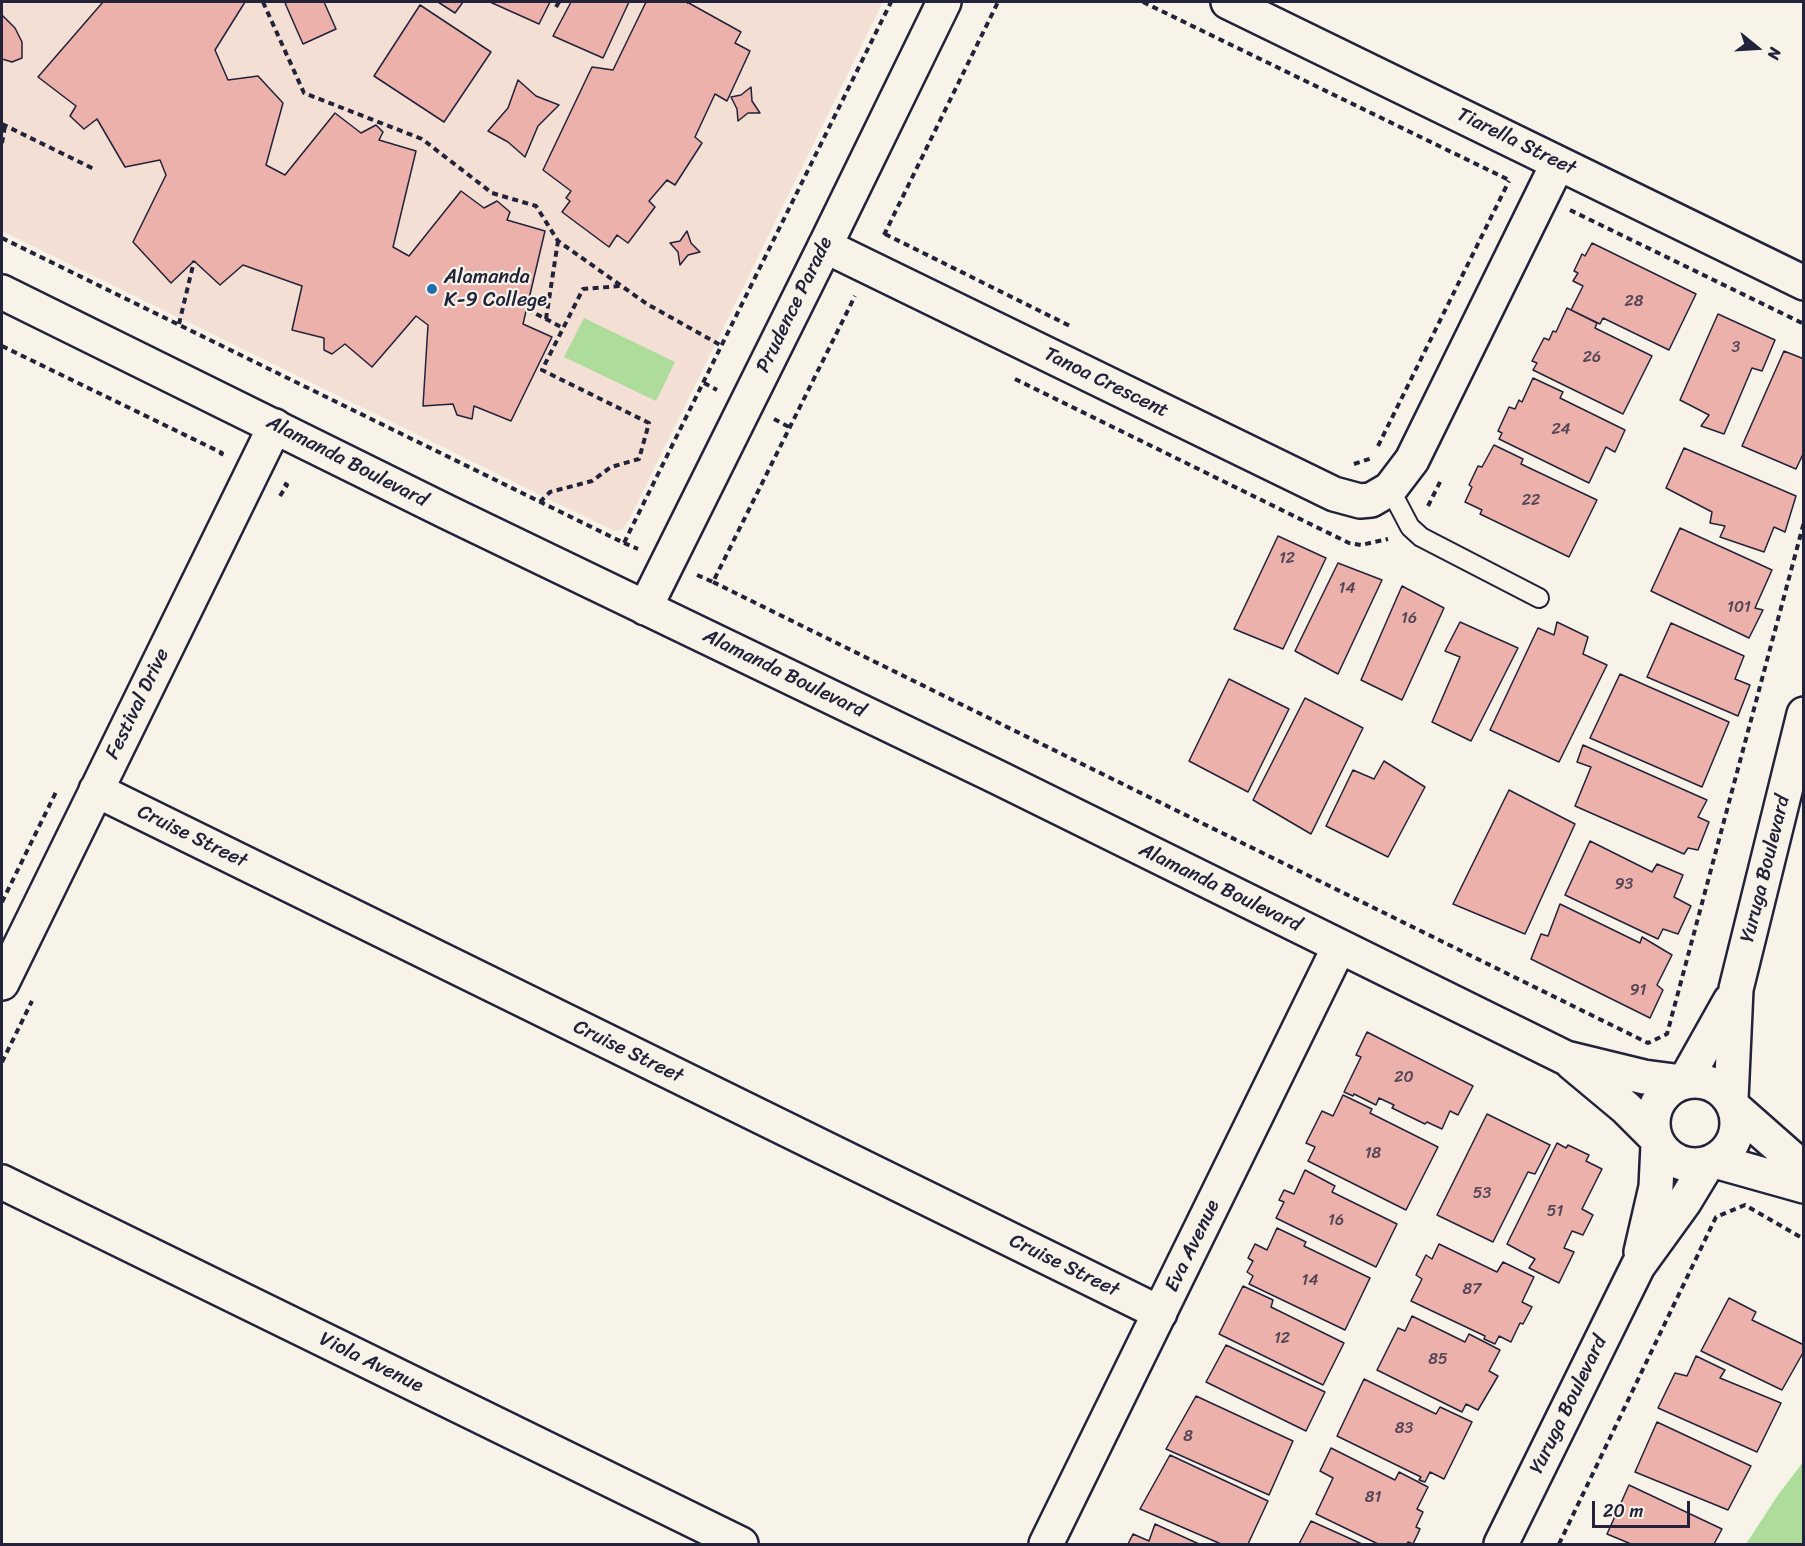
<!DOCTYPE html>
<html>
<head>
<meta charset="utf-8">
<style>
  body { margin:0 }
  #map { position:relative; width:1805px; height:1546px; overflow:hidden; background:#f7f3e8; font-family:Sriracha,sans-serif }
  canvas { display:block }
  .frame { position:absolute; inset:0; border:3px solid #22223b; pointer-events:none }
  .north { position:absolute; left:1727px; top:18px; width:60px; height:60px; -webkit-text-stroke:4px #f7f3e8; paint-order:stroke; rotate:108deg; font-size:16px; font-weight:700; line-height:24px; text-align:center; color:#22223b }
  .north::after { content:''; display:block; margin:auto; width:21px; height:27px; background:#22223b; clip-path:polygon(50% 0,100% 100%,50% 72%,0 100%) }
  .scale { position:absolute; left:1592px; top:1501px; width:98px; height:27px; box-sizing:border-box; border:3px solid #22223b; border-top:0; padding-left:8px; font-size:18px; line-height:21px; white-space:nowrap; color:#22223b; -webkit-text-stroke:4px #f7f3e8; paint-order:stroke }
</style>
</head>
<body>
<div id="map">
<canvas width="1805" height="1546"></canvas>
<div class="frame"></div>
<div class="north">N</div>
<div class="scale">20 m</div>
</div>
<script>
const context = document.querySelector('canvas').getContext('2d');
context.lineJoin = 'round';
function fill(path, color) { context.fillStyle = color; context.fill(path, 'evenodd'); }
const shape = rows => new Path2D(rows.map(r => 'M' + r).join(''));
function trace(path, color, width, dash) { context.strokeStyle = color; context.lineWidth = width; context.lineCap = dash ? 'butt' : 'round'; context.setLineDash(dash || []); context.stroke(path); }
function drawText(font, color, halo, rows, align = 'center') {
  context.font = font + ' Sriracha,sans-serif'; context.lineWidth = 4.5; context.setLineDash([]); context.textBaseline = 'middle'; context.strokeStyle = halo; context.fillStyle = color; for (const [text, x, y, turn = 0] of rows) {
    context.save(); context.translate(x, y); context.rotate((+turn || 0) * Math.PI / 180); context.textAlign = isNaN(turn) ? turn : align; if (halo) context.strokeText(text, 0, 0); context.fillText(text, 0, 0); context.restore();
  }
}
fill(shape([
  [2,2,883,2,629,520,623,529,614,531,2,231]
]), '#f4dfd5');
fill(shape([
  [584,318,675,362,656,401,564,357],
  [1803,1462,1803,1544,1746,1544,1778,1495]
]), '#addc9b');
const building = shape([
  [103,2,245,2,215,50,228,80,258,76,283,103,266,165,285,175,335,113,361,133,376,125,383,132,379,140,416,151,393,247,409,256,461,191,484,208,497,201,510,212,507,220,545,231,523,324,552,337,511,421,474,406,472,419,457,415,453,404,423,406,428,325,416,316,372,367,345,344,332,354,324,350,324,338,292,330,302,286,243,265,220,285,194,261,171,283,133,242,166,175,160,160,125,167,97,119,84,129,70,116,76,106,38,77,103,2],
  [288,2,324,2,336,29,303,44,285,3,288,2],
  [438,2,463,2,455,13,438,2],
  [490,2,550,2,539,24,490,2],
  [571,2,629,2,603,58,553,36,571,2],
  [646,2,687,2,741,32,735,43,750,51,727,101,715,94,695,137,702,143,675,185,667,180,649,201,655,207,628,243,617,235,609,247,562,212,570,201,566,198,571,191,543,170,592,67,613,70,646,2],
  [420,5,491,52,444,122,374,76,420,5],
  [2,15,15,28,22,42,22,58,12,62,2,59,2,15],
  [518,80,536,96,559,105,538,126,525,157,508,142,488,131,508,108,518,80],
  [751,87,752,101,760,113,748,113,738,121,737,109,731,97,741,95,751,87],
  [687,231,691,243,700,252,688,255,680,265,678,252,670,243,680,241,687,231],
  [1592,243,1696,294,1669,350,1603,318,1600,324,1571,310,1583,286,1573,281,1578,273,1574,271,1582,254,1585,256,1592,243],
  [1567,308,1597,323,1595,328,1652,356,1623,414,1533,370,1537,363,1532,361,1544,338,1549,340,1553,331,1556,332,1567,308],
  [1718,314,1775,340,1762,371,1752,368,1724,434,1701,426,1709,415,1680,400,1718,314],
  [1784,351,1804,359,1804,452,1796,469,1742,446,1784,351],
  [1533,378,1563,392,1560,398,1625,430,1615,452,1606,447,1589,483,1499,439,1502,433,1498,431,1509,407,1515,409,1519,400,1522,402,1533,378],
  [1494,445,1523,459,1521,464,1597,500,1569,557,1480,514,1482,510,1465,502,1472,487,1469,485,1478,466,1482,467,1494,445],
  [1684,448,1796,496,1785,532,1774,527,1764,552,1720,537,1725,526,1710,523,1712,512,1666,488,1684,448],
  [1680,528,1772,570,1755,608,1763,610,1749,638,1651,591,1680,528],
  [1278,536,1326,558,1283,649,1234,629,1278,536],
  [1338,563,1382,580,1338,674,1295,651,1338,563],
  [1402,586,1444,608,1402,700,1361,680,1402,586],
  [1460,622,1518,648,1471,741,1432,722,1460,657,1445,651,1460,622],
  [1557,622,1588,637,1583,654,1607,665,1559,762,1490,730,1538,628,1554,635,1557,622],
  [1671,623,1744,656,1735,679,1750,685,1738,716,1647,677,1671,623],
  [1620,674,1729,722,1702,787,1590,738,1620,674],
  [1229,679,1289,709,1248,792,1189,761,1229,679],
  [1305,698,1363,728,1311,834,1253,800,1305,698],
  [1583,745,1707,800,1698,817,1709,822,1698,850,1688,848,1684,854,1575,806,1591,767,1577,762,1583,745],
  [1384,761,1425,787,1388,857,1326,826,1353,770,1374,779,1384,761],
  [1509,790,1575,824,1525,934,1453,904,1509,790],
  [1590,841,1652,872,1657,864,1683,875,1674,897,1691,906,1678,934,1663,929,1658,939,1565,895,1590,841],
  [1560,904,1640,943,1642,937,1672,955,1657,985,1663,990,1650,1018,1531,959,1541,934,1548,936,1560,904],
  [1367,1032,1473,1086,1458,1115,1450,1111,1442,1129,1427,1122,1425,1124,1392,1108,1394,1105,1379,1098,1376,1105,1354,1094,1353,1096,1344,1092,1361,1057,1356,1055,1367,1032],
  [1343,1095,1372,1109,1370,1113,1438,1147,1406,1210,1308,1161,1315,1147,1306,1143,1322,1111,1333,1116,1343,1095],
  [1487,1114,1550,1145,1535,1174,1528,1172,1493,1242,1437,1215,1487,1114],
  [1557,1143,1566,1148,1568,1145,1589,1155,1586,1161,1602,1169,1582,1209,1593,1215,1583,1235,1572,1231,1564,1248,1574,1252,1559,1283,1529,1268,1535,1259,1507,1244,1557,1143],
  [1305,1170,1335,1186,1332,1192,1397,1224,1376,1267,1276,1218,1284,1202,1279,1200,1284,1190,1294,1194,1305,1170],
  [1277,1228,1306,1242,1304,1246,1370,1278,1345,1330,1249,1284,1253,1276,1247,1272,1253,1261,1248,1258,1255,1244,1267,1250,1277,1228],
  [1439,1244,1497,1272,1503,1262,1534,1277,1522,1302,1532,1307,1523,1324,1520,1323,1511,1342,1499,1336,1495,1344,1484,1339,1485,1336,1411,1301,1422,1279,1416,1275,1426,1255,1432,1259,1439,1244],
  [1243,1286,1273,1300,1271,1307,1344,1343,1323,1385,1219,1334,1243,1286],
  [1729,1298,1756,1312,1752,1320,1804,1345,1804,1351,1782,1390,1701,1351,1729,1298],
  [1412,1316,1465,1342,1469,1334,1500,1350,1489,1371,1498,1376,1478,1410,1466,1404,1462,1412,1377,1370,1398,1328,1405,1331,1412,1316],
  [1226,1345,1325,1392,1306,1431,1206,1382,1226,1345],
  [1696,1356,1725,1370,1720,1378,1781,1403,1757,1452,1658,1408,1675,1373,1687,1376,1696,1356],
  [1364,1379,1436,1414,1440,1407,1472,1422,1444,1479,1430,1472,1425,1482,1419,1480,1421,1477,1337,1436,1364,1379],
  [1196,1396,1293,1441,1269,1495,1166,1449,1196,1396],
  [1657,1422,1751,1466,1728,1510,1635,1472,1657,1422],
  [1331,1448,1395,1480,1399,1472,1428,1487,1417,1509,1423,1512,1416,1527,1420,1529,1413,1544,1408,1542,1407,1544,1378,1544,1316,1514,1333,1478,1320,1471,1331,1448],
  [1170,1455,1268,1501,1248,1544,1221,1544,1140,1509,1170,1455],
  [1629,1485,1722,1529,1714,1544,1631,1544,1607,1534,1629,1485],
  [1311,1521,1362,1544,1299,1544,1311,1521],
  [1155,1524,1199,1544,1128,1544,1133,1534,1149,1541,1155,1524]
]);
fill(building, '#ecb1aa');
trace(building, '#22223b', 1.5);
const service = shape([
  [1390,489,1410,527,1421,537,1539,598]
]);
const minor = shape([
  [1228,2,1804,283],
  [825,246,1334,494,1360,501,1371,500,1390,489,1412,460,1558,163],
  [96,790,1160,1313],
  [2,983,275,426],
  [2,1182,741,1544],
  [1046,1544,1339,947]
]);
const tertiary = shape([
  [2,292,447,512,997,777,1566,1058,1644,1077,1682,1082],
  [645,608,825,246,944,2],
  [1572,1063,1626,1108,1655,1137],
  '1653 1123a42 42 0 1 1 84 0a42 42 0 1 1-84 0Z',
  [1685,1081,1730,1001],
  [1731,1099,1736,989,1804,714],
  [1736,1109,1804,1169],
  [1715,1161,1804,1186],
  [1641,1252,1656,1187,1658,1145],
  [1501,1544,1638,1266,1685,1201,1708,1163]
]);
trace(service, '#22223b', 22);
trace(minor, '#22223b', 38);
trace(tertiary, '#22223b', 38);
trace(shape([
  [263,2,304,93,422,139,492,193,536,206,558,241,647,304,722,346],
  [687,2,688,2],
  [1143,2,1509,180],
  [556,7,559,2],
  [2,124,96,170],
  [2,143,5,126],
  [1570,210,1804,324],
  [885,234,1072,327],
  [884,235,998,2],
  [2,238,624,543,891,2],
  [527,309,563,328],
  [546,319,558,241],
  [179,324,194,261],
  [2,346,222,453,220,457],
  [1015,379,1349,543,1361,545,1388,539],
  [704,383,717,390],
  [774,419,789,427],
  [1378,446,1509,181],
  [1354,464,1372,458],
  [280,496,287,485,282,482],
  [540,502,550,492,592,481,611,467,639,459,649,423,542,370,583,289,620,286],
  [1428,506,1442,478],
  [624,543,638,549],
  [697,575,713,582,855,296],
  [713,582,1648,1043,1667,1034,1804,522],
  [2,902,57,790],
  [2,1062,32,1001],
  [1559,1544,1716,1217,1745,1205,1804,1239]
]), '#22223b', 4, [6, 4.5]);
trace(service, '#f7f3e8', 18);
trace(minor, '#f7f3e8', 33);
trace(tertiary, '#f7f3e8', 33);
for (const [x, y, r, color] of [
  [432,289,6,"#1f6fb2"]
]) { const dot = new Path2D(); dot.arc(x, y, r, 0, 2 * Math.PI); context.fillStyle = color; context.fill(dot); trace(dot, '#f7f3e8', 2); }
drawText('16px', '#544657', null, [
  ["28",1634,302],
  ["3",1736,348],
  ["26",1592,358],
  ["24",1561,430],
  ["22",1531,501],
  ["12",1287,559],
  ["14",1347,589],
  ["101",1739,608],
  ["16",1409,619],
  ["93",1624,885],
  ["91",1638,991],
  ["20",1404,1078],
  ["18",1373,1154],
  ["53",1482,1194],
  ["51",1555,1212],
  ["16",1336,1221],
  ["14",1310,1281],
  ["87",1472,1290],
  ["12",1282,1339],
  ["85",1438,1360],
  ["83",1404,1429],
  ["8",1188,1437],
  ["81",1373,1498]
]);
drawText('20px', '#22223b', '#f7f3e8', [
  ["Tiarella Street",1516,142,26],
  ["Prudence Parade",795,305,-64],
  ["Tanoa Crescent",1106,383,26],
  ["Alamanda Boulevard",347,462,27],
  ["Alamanda Boulevard",784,674,26],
  ["Festival Drive",138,704,-64],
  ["Cruise Street",192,837,26],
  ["Yuruga Boulevard",1766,869,-76],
  ["Alamanda Boulevard",1220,888,26],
  ["Cruise Street",628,1052,26],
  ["Eva Avenue",1193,1246,-64],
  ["Cruise Street",1064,1266,26],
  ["Viola Avenue",371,1363,26],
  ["Yuruga Boulevard",1569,1405,-64]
]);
drawText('20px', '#22223b', '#f7f3e8', [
  ["Alamanda",444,278],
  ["K-9 College",444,301]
], 'left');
</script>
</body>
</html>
